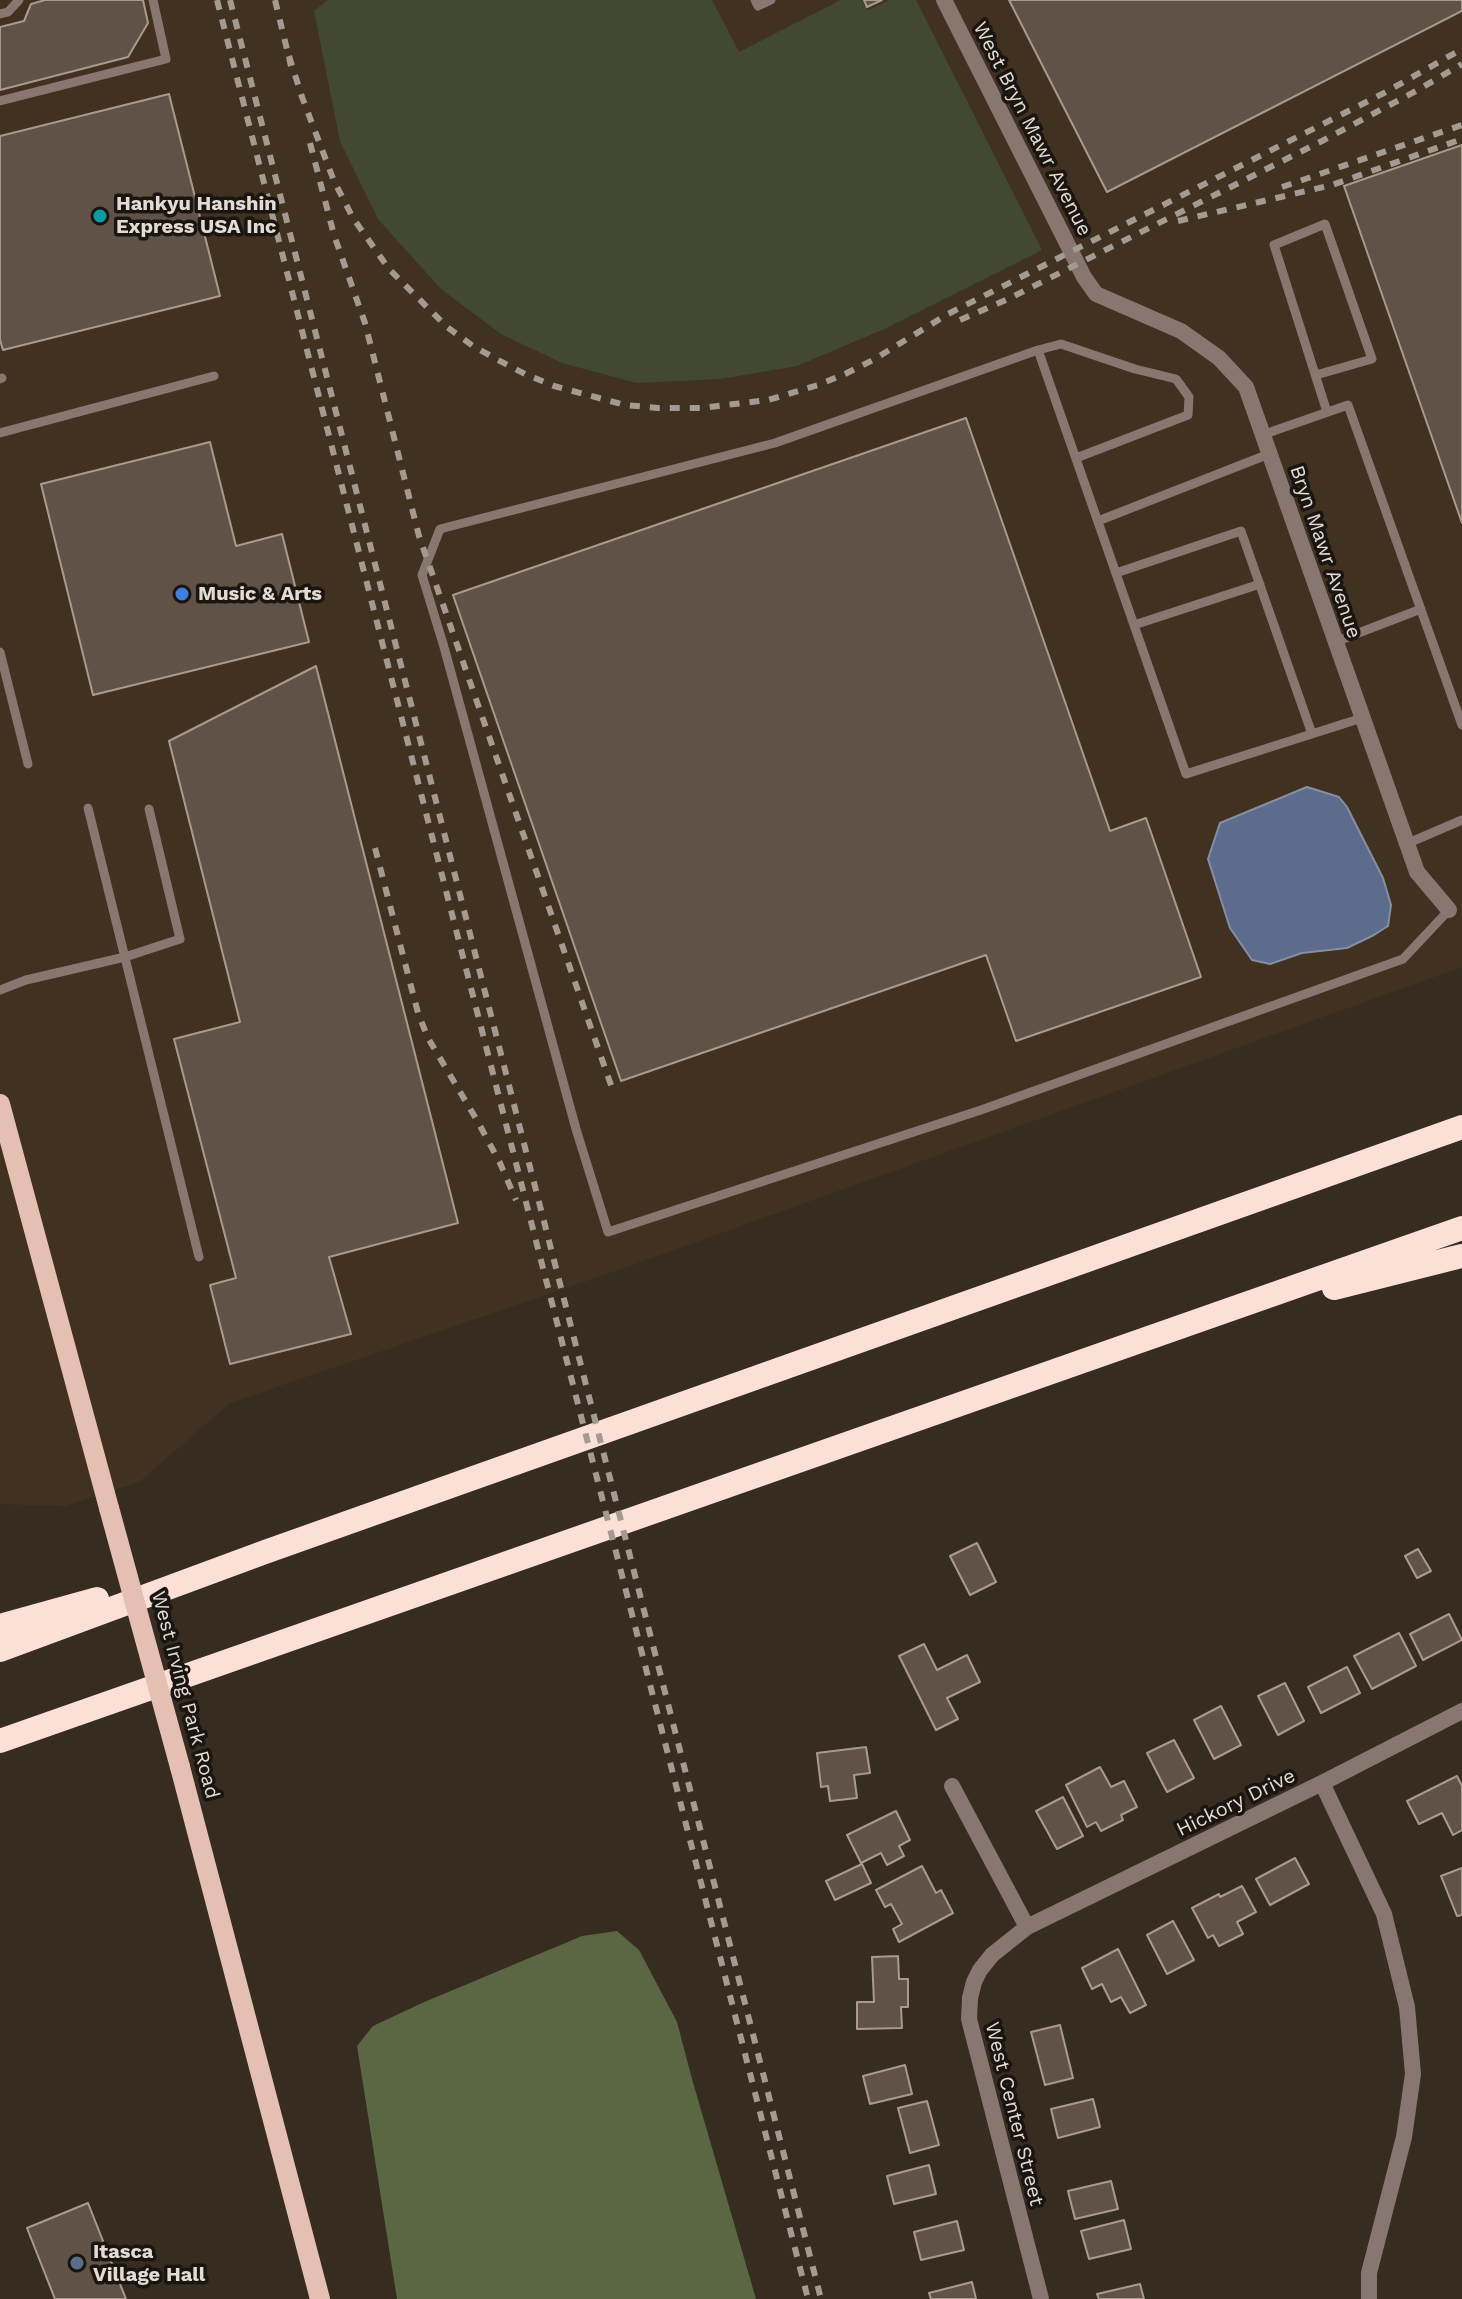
<!DOCTYPE html>
<html>
<head>
<meta charset="utf-8">
<style>
  body { margin:0 }
  canvas { display:block; background:#372c20 }
</style>
</head>
<body>
<canvas width="1462" height="2299"></canvas>
<script>
const context = document.querySelector('canvas').getContext('2d');
context.lineJoin = 'round';
function fill(path, color) { context.fillStyle = color; context.fill(path, 'evenodd'); }
const shape = rows => new Path2D(rows.map(r => 'M' + r).join(''));
function trace(path, color, width, dash) { context.strokeStyle = color; context.lineWidth = width; context.lineCap = dash ? 'butt' : 'round'; context.setLineDash(dash || []); context.stroke(path); }
function drawText(font, color, halo, rows, align = 'center') {
  context.font = font + ' "Work Sans",sans-serif'; context.lineWidth = 7; context.setLineDash([]); context.textBaseline = 'middle'; context.strokeStyle = halo; context.fillStyle = color; for (const [text, x, y, turn = 0] of rows) {
    context.save(); context.translate(x, y); context.rotate((+turn || 0) * Math.PI / 180); context.textAlign = isNaN(turn) ? turn : align; if (halo) context.strokeText(text, 0, 0); context.fillText(text, 0, 0); context.restore();
  }
}
fill(shape([
  [0,0,1462,0,1462,967,607,1274,230,1403,139,1482,65,1506,0,1504]
]), '#413120');
fill(shape([
  [328,0,712,0,739,52,841,0,862,0,868,10,890,0,916,0,1042,250,884,329,797,366,720,379,637,383,562,363,501,334,441,289,378,219,340,141,314,11]
]), '#424933');
fill(shape([
  [617,1931,639,1950,677,2022,692,2079,756,2299,397,2299,357,2046,373,2026,422,2003,582,1936]
]), '#5b6643');
const water = shape([
  [1307,787,1339,797,1347,807,1383,878,1391,905,1388,926,1374,935,1347,948,1302,953,1270,964,1252,960,1230,928,1208,859,1220,823,1307,787]
]);
fill(water, '#5d6c8c');
trace(water, '#858ea2', 2);
const building = shape([
  [45,0,143,0,148,23,128,57,0,90,0,27,24,21,31,4,45,0],
  [864,0,882,0,867,7,864,0],
  [1009,0,1462,0,1462,11,1107,192,1009,0],
  [169,94,220,296,3,350,0,340,0,136,169,94],
  [1462,145,1462,523,1344,186,1462,145],
  [966,418,1110,831,1146,818,1201,977,1016,1041,986,955,621,1081,453,595,966,418],
  [210,442,236,546,282,534,309,642,93,695,41,484,210,442],
  [316,666,458,1223,329,1257,351,1334,230,1364,210,1285,236,1278,174,1039,240,1022,169,741,316,666],
  [977,1543,996,1582,970,1595,950,1556,977,1543],
  [1418,1549,1431,1571,1417,1578,1405,1556,1418,1549],
  [1449,1614,1462,1640,1423,1660,1410,1634,1449,1614],
  [1399,1633,1416,1666,1372,1689,1354,1656,1399,1633],
  [924,1644,937,1670,967,1655,980,1682,947,1698,958,1719,936,1730,899,1656,924,1644],
  [1347,1667,1360,1693,1321,1713,1308,1687,1347,1667],
  [1285,1683,1304,1721,1278,1735,1258,1696,1285,1683],
  [1221,1706,1241,1745,1214,1759,1194,1720,1221,1706],
  [1174,1740,1194,1778,1167,1792,1147,1753,1174,1740],
  [866,1747,870,1773,854,1775,857,1798,830,1801,828,1786,821,1787,817,1753,866,1747],
  [1100,1767,1111,1787,1124,1781,1137,1807,1121,1815,1123,1820,1101,1831,1096,1822,1087,1827,1066,1785,1100,1767],
  [1457,1776,1462,1786,1462,1830,1453,1835,1442,1813,1419,1824,1407,1801,1457,1776],
  [1063,1797,1083,1836,1057,1849,1036,1811,1063,1797],
  [896,1811,910,1840,899,1846,904,1856,887,1865,881,1853,861,1863,847,1835,896,1811],
  [1295,1858,1309,1884,1270,1905,1256,1879,1295,1858],
  [862,1864,871,1883,835,1900,826,1881,862,1864],
  [922,1866,936,1893,941,1890,953,1913,899,1942,893,1929,902,1924,891,1904,885,1907,876,1890,922,1866],
  [1462,1868,1462,1915,1457,1916,1441,1876,1462,1868],
  [1242,1886,1256,1912,1237,1922,1243,1934,1219,1946,1213,1935,1208,1938,1192,1908,1219,1894,1220,1897,1242,1886],
  [1173,1921,1194,1960,1167,1974,1147,1935,1173,1921],
  [1118,1949,1146,2005,1130,2013,1121,1997,1111,2002,1102,1984,1092,1989,1082,1968,1118,1949],
  [898,1956,899,1979,908,1979,908,2007,901,2007,902,2028,857,2029,857,2002,874,2002,872,1957,898,1956],
  [1060,2025,1073,2078,1045,2085,1031,2032,1060,2025],
  [905,2065,912,2094,870,2104,863,2076,905,2065],
  [1093,2099,1100,2127,1058,2138,1051,2109,1093,2099],
  [927,2101,939,2145,910,2153,898,2108,927,2101],
  [929,2165,936,2194,894,2204,887,2176,929,2165],
  [1111,2181,1118,2209,1075,2219,1068,2191,1111,2181],
  [88,2203,126,2299,55,2299,27,2228,88,2203],
  [1124,2220,1131,2249,1089,2259,1081,2231,1124,2220],
  [957,2221,964,2250,921,2260,914,2232,957,2221],
  [972,2282,976,2299,931,2299,929,2293,972,2282],
  [1140,2284,1144,2299,1099,2299,1097,2294,1140,2284]
]);
fill(building, '#615247');
trace(building, '#aa9a8d', 2);
trace(shape([
  [755,0,758,6,771,0],
  [0,14,8,12,19,0],
  [0,101,166,59,153,0],
  [1038,350,1186,774,1362,718],
  [1316,375,1372,359,1325,224,1274,245,1327,412],
  [0,379,2,378],
  [0,433,214,376],
  [1262,435,1348,405,1462,725],
  [1076,458,1188,415,1189,397,1176,379,1135,369,1061,344,1038,350,775,443,440,529,422,575,444,647,576,1129,608,1232,981,1110,1403,959,1449,910],
  [1098,521,1269,454],
  [1116,573,1241,531,1312,734],
  [1134,625,1260,584],
  [1335,642,1421,609],
  [0,652,28,764],
  [88,808,199,1257],
  [1406,844,1462,820],
  [0,990,26,980,125,957,180,939,149,809]
]), '#887670', 9);
trace(shape([
  [944,0,1084,277,1096,294,1181,331,1219,358,1246,387,1417,872,1449,910],
  [1322,1783,1384,1914,1407,2007,1413,2074,1404,2137,1369,2273,1369,2299],
  [952,1786,1027,1927],
  [1041,2299,969,2019,970,1998,974,1982,980,1970,992,1955,1027,1927,1322,1783,1462,1711]
]), '#887670', 16);
trace(shape([
  [0,1104,109,1508],
  [180,1767,320,2299]
]), '#e4bfb2', 20);
trace(shape([
  [1334,1288,1462,1256],
  [0,1626,97,1599],
  [0,1650,265,1552,1462,1127],
  [0,1741,1462,1228]
]), '#fbe0d7', 24);
trace(shape([
  [217,0,808,2299],
  [230,0,821,2299],
  [275,0,291,66],
  [289,56,302,97,334,181,353,218,389,269,447,327,473,346,498,360,525,374,554,386,625,405,658,408,701,408,768,400,818,385,845,374,873,360,948,314,1384,93,1462,49],
  [310,143,334,235,365,323,419,536,612,1088],
  [1282,187,1462,125],
  [1178,221,1332,185,1462,139],
  [960,320,1008,299,1322,141,1416,91,1462,64],
  [375,848,418,1013,428,1038,478,1122,500,1163,516,1200]
]), '#a39b92', 6, [10, 10]);
trace(shape([
  [109,1508,180,1767]
]), '#e4bfb2', 20);
for (const [x, y, r, color] of [
  [100,216,8,"#0f9aa8"],
  [182,594,8,"#3f7fe0"],
  [77,2263,8,"#5c6f8a"]
]) { const dot = new Path2D(); dot.arc(x, y, r, 0, 2 * Math.PI); context.fillStyle = color; context.fill(dot); trace(dot, '#1a1510', 3); }
drawText('20px', '#e3dcd4', '#1a1510', [
  ["West Bryn Mawr Avenue",1032,129,63],
  ["Bryn Mawr Avenue",1325,552,71],
  ["West Irving Park Road",185,1695,75],
  ["Hickory Drive",1236,1803,-26],
  ["West Center Street",1014,2114,76]
]);
drawText('bold 20px', '#e3dcd4', '#1a1510', [
  ["Hankyu Hanshin",116,204],
  ["Express USA Inc",116,227],
  ["Music & Arts",198,594],
  ["Itasca",93,2252],
  ["Village Hall",93,2275]
], 'left');
</script>
</body>
</html>
